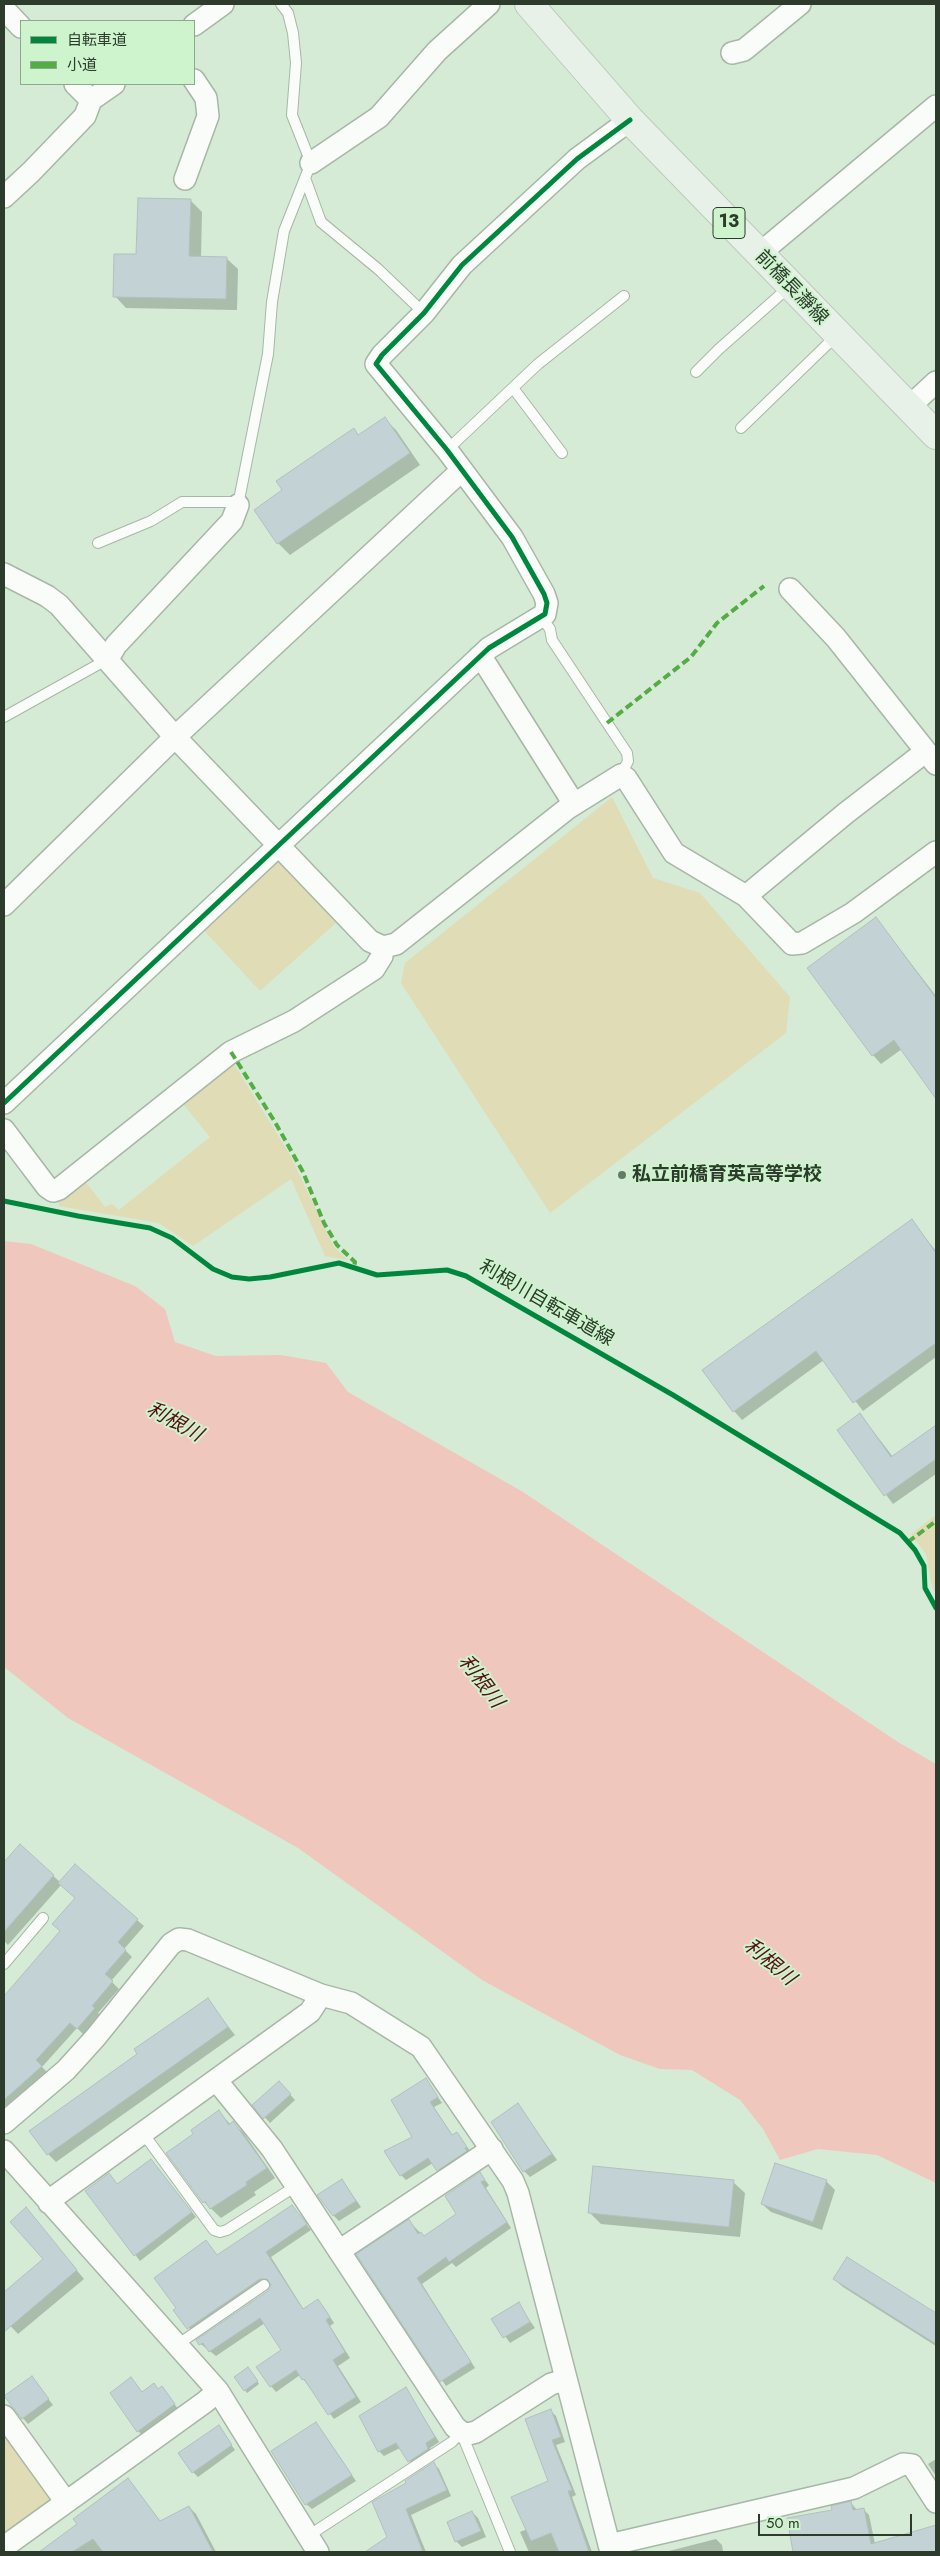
<!DOCTYPE html>
<html>
<head>
<meta charset="utf-8">
<style>
  body { margin:0 }
  #map { position:relative; width:940px; height:2556px; overflow:hidden; background:#d5ebd5; font-family:Jost,"Noto Sans JP",sans-serif }
  canvas { display:block }
  .frame { position:absolute; inset:0; border:5px solid #2c3b2c; pointer-events:none }
  .legend { position:absolute; left:20px; top:20px; width:175px; height:65px; box-sizing:border-box; background:#cdf4cc; border:1px solid #8daa8c; margin:0; padding:6px 9px; list-style:none; font-size:15px; color:#2c3b2c }
  .legend li { display:flex; align-items:center; gap:10px; height:25px }
  .legend b { width:25px; border:1px solid #8daa8c }
  .scale { position:absolute; left:758px; top:2514px; width:154px; height:22px; box-sizing:border-box; border:2px solid #2c3b2c; border-top:0; padding-left:6px; font-size:15px; line-height:18px; white-space:nowrap; color:#2c3b2c; -webkit-text-stroke:4px #cdf4cc; paint-order:stroke }
</style>
</head>
<body>
<div id="map">
<canvas width="940" height="2556"></canvas>
<div class="frame"></div>
<ul class="legend">
<li><b style="height:6px;background:#00873e"></b>自転車道</li>
<li><b style="height:6px;background:#54ac44"></b>小道</li>
</ul>
<div class="scale">50 m</div>
</div>
<script>
const context = document.querySelector('canvas').getContext('2d');
context.lineJoin = 'round';
function fill(path, color) { context.fillStyle = color; context.fill(path, 'evenodd'); }
const shape = rows => new Path2D(rows.map(r => 'M' + r).join(''));
function trace(path, color, width, dash) { context.strokeStyle = color; context.lineWidth = width; context.lineCap = dash ? 'butt' : 'round'; context.setLineDash(dash || []); context.stroke(path); }
function drawText(font, color, halo, rows, align = 'center') {
  context.font = font + ' Jost,"Noto Sans JP",sans-serif'; context.lineWidth = 4; context.setLineDash([]); context.textBaseline = 'middle'; context.strokeStyle = halo; context.fillStyle = color; for (const [text, x, y, turn = 0] of rows) {
    context.save(); context.translate(x, y); context.rotate((+turn || 0) * Math.PI / 180); context.textAlign = isNaN(turn) ? turn : align; if (halo) context.strokeText(text, 0, 0); context.fillText(text, 0, 0); context.restore();
  }
}
fill(shape([
  [612,797,653,878,700,893,790,997,786,1033,550,1213,401,983,405,963],
  [277,860,336,923,260,991,200,926],
  [234,1064,290,1155,334,1247,348,1260,325,1256,291,1179,193,1246,159,1223,59,1206,58,1202,63,1196,82,1177,105,1207,112,1204,119,1210,210,1137,183,1104],
  [936,1515,936,1594,932,1587,926,1554,911,1534],
  [4,2428,51,2493,46,2506,4,2537]
]), '#e0dcb6');
fill(shape([
  [4,1241,31,1244,135,1286,165,1309,175,1342,216,1356,281,1355,326,1363,348,1392,523,1492,898,1742,936,1764,936,2183,877,2155,818,2149,780,2160,763,2129,740,2100,692,2070,660,2069,620,2055,482,1980,298,1848,68,1718,4,1667]
]), '#f0c7bc');
fill(shape([
  [190,200,202,212,201,257,226,258,238,269,237,310,126,308,115,296],
  [385,419,396,430,420,465,290,555,278,543,255,510,284,491,353,430,360,436],
  [876,918,936,996,936,1097,902,1049,881,1064,873,1055],
  [911,1220,936,1251,936,1357,863,1411,824,1360,742,1420,734,1411],
  [860,1414,893,1457,936,1427,936,1474,893,1504,838,1430],
  [20,1846,60,1882,137,1920,144,1926,124,1949,132,1957,111,1981,119,1989,98,2013,101,2016,84,2035,77,2028,42,2067,48,2073,8,2109,4,2104,4,1998,61,1931,76,1899,61,1885,8,1945,5,1942,4,1944,4,1864],
  [207,2000,235,2035,56,2162,48,2154,138,2054],
  [426,2080,442,2103,434,2107,453,2136,457,2134,471,2152,443,2175,433,2163,406,2180,401,2175,414,2138],
  [284,2088,295,2100,270,2123,254,2105],
  [518,2105,557,2160,530,2177,524,2171],
  [219,2112,231,2125,233,2123,243,2132,275,2178,254,2192,256,2195,221,2218,204,2202,168,2154,195,2134],
  [151,2161,196,2217,140,2261,86,2191,117,2185],
  [776,2164,827,2182,835,2190,822,2230,771,2212,762,2204],
  [480,2174,489,2185,486,2188,511,2228,456,2267,452,2263,422,2284,475,2368,446,2386,358,2255,409,2221,424,2237,458,2215],
  [342,2180,361,2207,339,2221,334,2216],
  [733,2182,745,2193,740,2237,601,2224,589,2212],
  [292,2207,311,2230,271,2257,304,2310,318,2301,323,2306,334,2323,330,2326,350,2358,338,2366,361,2402,334,2419,300,2375,276,2392,271,2386,283,2351,265,2323,216,2356,197,2341,269,2292,272,2285,266,2284,194,2334,175,2310,217,2256],
  [26,2209,84,2279,18,2334,4,2319,4,2293,45,2259],
  [847,2259,936,2315,936,2346,843,2287,834,2279],
  [518,2304,535,2328,510,2343,493,2319],
  [250,2371,259,2384,247,2393,245,2390],
  [32,2378,53,2405,28,2424,5,2397],
  [131,2378,143,2393,162,2388,179,2410,143,2436,138,2431],
  [406,2389,439,2442,430,2448,432,2455,414,2467,400,2448,384,2456,379,2451],
  [551,2411,556,2416,565,2442,556,2445,576,2495,572,2497,592,2552,529,2552,520,2532,527,2529,549,2482],
  [316,2423,356,2481,312,2509,306,2504],
  [219,2427,235,2450,198,2477,193,2472],
  [936,2459,936,2476,928,2464],
  [434,2464,439,2469,451,2496,411,2515,426,2552,367,2552,389,2537,408,2484],
  [128,2480,161,2522,189,2507,196,2514,216,2552,182,2552,177,2542,163,2552,41,2552,78,2525],
  [851,2503,857,2510,863,2509,869,2515,875,2544,934,2527,936,2552,853,2552,850,2537,820,2543,823,2552,794,2552,788,2519,833,2511],
  [472,2512,478,2518,486,2537,462,2547,456,2541],
  [716,2539,722,2545,723,2552,665,2552]
]), '#0003');
const building = shape([
  [138,198,191,199,189,256,227,257,226,299,113,297,114,254,136,254,138,198],
  [385,417,410,453,277,544,254,510,282,490,276,481,354,428,358,435,385,417],
  [876,917,936,998,936,1099,894,1040,872,1056,807,968,876,917],
  [912,1219,936,1253,936,1343,853,1403,816,1351,733,1412,702,1370,912,1219],
  [860,1413,891,1457,936,1425,936,1459,884,1496,837,1430,860,1413],
  [20,1844,54,1875,4,1932,4,1862,20,1844],
  [75,1864,138,1919,118,1942,126,1950,105,1974,113,1981,92,2006,95,2008,77,2029,70,2023,36,2060,42,2066,4,2100,4,1996,60,1931,52,1924,75,1898,58,1883,75,1864],
  [208,1998,228,2027,47,2155,29,2131,137,2054,134,2049,208,1998],
  [426,2078,438,2097,430,2102,452,2135,457,2132,467,2147,465,2148,467,2151,437,2171,428,2158,400,2176,384,2151,412,2137,391,2100,426,2078],
  [279,2081,291,2094,263,2119,252,2105,279,2081],
  [518,2103,552,2154,523,2172,491,2122,518,2103],
  [219,2110,229,2125,233,2121,267,2168,246,2182,247,2185,210,2209,205,2201,203,2203,166,2153,193,2134,191,2130,219,2110],
  [151,2159,192,2212,134,2256,85,2191,109,2173,117,2184,151,2159],
  [775,2163,827,2180,813,2222,761,2204,775,2163],
  [593,2166,734,2180,729,2227,588,2213,593,2166],
  [480,2172,485,2180,481,2182,507,2222,449,2262,446,2257,417,2278,471,2362,440,2382,356,2254,409,2219,418,2234,421,2232,424,2236,456,2214,445,2196,480,2172],
  [342,2179,356,2201,333,2216,317,2195,342,2179],
  [292,2205,307,2224,266,2252,303,2309,318,2299,330,2317,326,2320,345,2352,333,2360,356,2397,328,2415,304,2379,302,2380,296,2370,270,2387,256,2367,281,2350,260,2318,209,2352,203,2343,199,2345,196,2340,268,2291,271,2285,267,2279,260,2279,187,2329,173,2310,176,2308,154,2278,206,2240,217,2255,292,2205],
  [26,2207,77,2270,4,2332,4,2292,43,2259,10,2222,26,2207],
  [847,2257,936,2313,936,2344,833,2279,847,2257],
  [519,2302,530,2322,503,2338,491,2319,519,2302],
  [248,2367,258,2381,244,2391,234,2377,248,2367],
  [32,2376,49,2399,22,2419,4,2396,32,2376],
  [131,2377,142,2392,154,2383,158,2389,162,2386,175,2404,137,2432,110,2393,131,2377],
  [406,2387,435,2437,426,2443,428,2449,408,2462,396,2443,378,2452,359,2416,406,2387],
  [551,2409,561,2437,552,2440,572,2490,568,2491,589,2552,559,2552,551,2533,531,2541,511,2497,548,2481,525,2419,551,2409],
  [316,2422,352,2475,305,2505,271,2451,316,2422],
  [219,2425,232,2445,192,2473,178,2453,219,2425],
  [434,2462,447,2490,406,2509,423,2552,365,2552,387,2537,372,2502,406,2483,405,2481,434,2462],
  [128,2478,160,2521,189,2506,213,2552,103,2552,93,2539,72,2552,39,2552,77,2524,73,2519,128,2478],
  [851,2501,853,2510,864,2508,871,2544,936,2525,936,2552,793,2552,787,2518,832,2510,831,2506,851,2501],
  [472,2511,481,2531,455,2542,447,2522,472,2511]
]);
fill(building, '#c2d2d5');
trace(building, '#b2c0be', 1);
const service = shape([
  [305,178,321,222,378,269,424,313],
  [696,372,719,349,789,287],
  [513,388,562,453],
  [741,428,837,335],
  [447,450,538,364,624,296],
  [98,543,151,521,182,502,234,502,238,505,268,354,272,302,284,231,311,163,292,115,296,63,293,33,288,13,281,4],
  [542,618,550,629,552,640,627,753,628,761,621,775],
  [4,717,108,659],
  [4,1964,43,1918],
  [143,2133,214,2230,220,2232,227,2230,296,2186],
  [177,2345,264,2285],
  [308,2536,452,2442,461,2432,510,2552]
]);
const minor = shape([
  [4,9,21,27],
  [194,25,223,4],
  [732,53,744,50,800,4],
  [75,84,91,100],
  [311,163,379,117,437,51,489,4],
  [185,179,208,116,206,98,194,80],
  [4,197,31,172,85,116,91,100,114,84],
  [759,254,936,106],
  [909,407,936,382],
  [4,574,47,596,59,605,175,737,370,941,383,947,396,944,568,808,621,775,626,778,674,853,746,896,792,944,802,943,853,913,936,852],
  [790,589,836,638,936,764],
  [479,657,487,666,574,804],
  [108,659,116,645,232,521,238,505],
  [746,896,846,813,925,752],
  [4,905,175,737,462,470],
  [4,1103,489,648,545,614,547,603,544,594,512,537,447,450,376,364,382,355,424,313,462,265,577,159,630,120],
  [4,1130,47,1187,53,1191,59,1189,231,1052,294,1021,374,969,382,956,383,947],
  [216,2080,272,2149,455,2427,461,2432,468,2434,476,2432,551,2384,565,2380],
  [4,2123,66,2070,95,2038,171,1944,179,1939,188,1940,321,1995,351,2003,421,2047,513,2181,518,2193,611,2552],
  [4,2151,218,2391,318,2552],
  [49,2203,54,2197,310,2012,321,1995],
  [339,2251,492,2149],
  [4,2416,66,2502],
  [609,2545,854,2488,903,2464,912,2465,936,2502],
  [4,2547,205,2402,218,2391]
]);
const primary = shape([
  [529,4,630,120,936,435]
]);
trace(service, '#a7b7a7', 12);
trace(minor, '#a7b7a7', 24);
trace(primary, '#bec9be', 30);
trace(service, '#f9fcf9', 10);
trace(minor, '#f9fcf9', 21);
trace(primary, '#e7f1e8', 28);
trace(shape([
  [607,723,691,657,717,623,764,586],
  [231,1052,275,1122,303,1172,324,1223,337,1245,355,1262,354,1267],
  [908,1542,936,1521]
]), '#54ac44', 4, [8, 4]);
trace(shape([
  [4,1103,489,648,545,614,547,603,544,594,512,537,447,450,376,364,382,355,424,313,462,265,577,159,630,120],
  [4,1201,78,1216,150,1228,172,1238,213,1269,232,1277,249,1279,270,1277,339,1263,377,1275,447,1270,466,1276,673,1395,900,1533,915,1550,924,1566,925,1588,936,1608]
]), '#00873e', 5);
for (const [x, y, r, color] of [
  [622,1175,5,"#677967"]
]) { const dot = new Path2D(); dot.arc(x, y, r, 0, 2 * Math.PI); context.fillStyle = color; context.fill(dot); trace(dot, '#cdf4cc', 2); }
for (const [x, y, w] of [
  [729,223,32]
]) { const box = new Path2D(); box.roundRect(x - w / 2, y - 15.5, w, 31, 4); context.fillStyle = '#cdf4cc'; context.fill(box); trace(box, '#2c3b2c', 1); }
drawText('bold 18px', '#2c3b2c', null, [
  ["13",729,223]
]);
drawText('19px', '#2c3b2c', '#cdf4cc', [
  ["前橋長瀞線",791,288,46],
  ["利根川自転車道線",546,1304,30]
]);
drawText('bold 19px', '#2c3b2c', '#cdf4cc', [
  ["私立前橋育英高等学校",632,1175]
], 'left');
drawText('italic 20px', '#591012', '#cdf4cc', [
  ["利根川",174,1423,29],
  ["利根川",480,1682,53],
  ["利根川",769,1963,40]
]);
</script>
</body>
</html>
